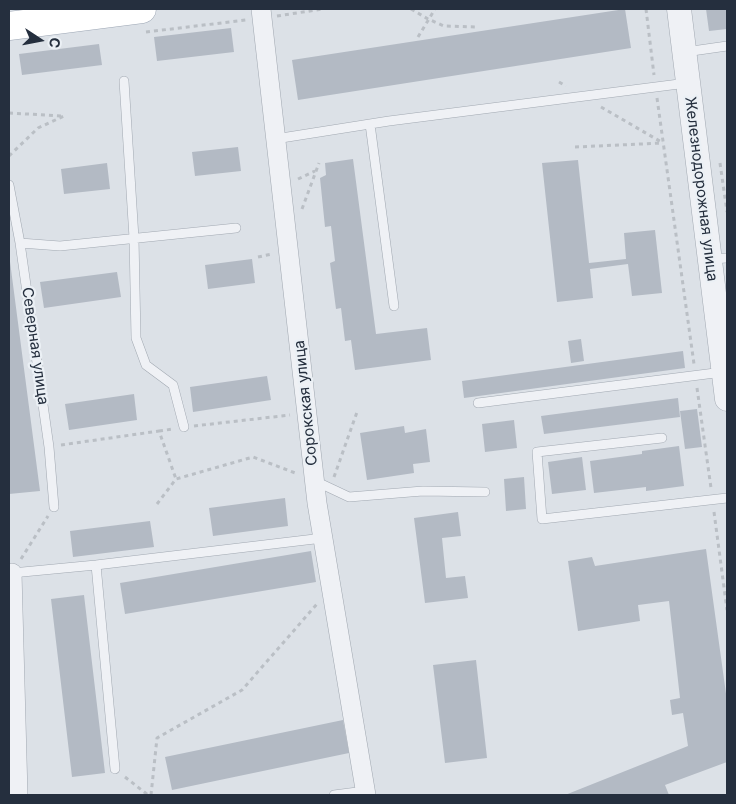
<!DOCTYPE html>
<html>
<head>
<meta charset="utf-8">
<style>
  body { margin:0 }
  #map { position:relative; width:736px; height:804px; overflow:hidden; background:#dce1e7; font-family:Inter,sans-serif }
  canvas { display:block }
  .frame { position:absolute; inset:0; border:10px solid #252f3e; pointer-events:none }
  .north { position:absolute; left:15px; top:15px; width:50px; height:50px; -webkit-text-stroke:4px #ebf0f5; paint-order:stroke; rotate:101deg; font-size:14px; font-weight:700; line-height:20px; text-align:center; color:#252f3e }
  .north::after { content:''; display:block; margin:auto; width:18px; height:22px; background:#252f3e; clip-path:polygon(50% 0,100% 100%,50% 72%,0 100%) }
</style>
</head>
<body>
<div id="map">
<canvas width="736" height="804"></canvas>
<div class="frame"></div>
<div class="north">С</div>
</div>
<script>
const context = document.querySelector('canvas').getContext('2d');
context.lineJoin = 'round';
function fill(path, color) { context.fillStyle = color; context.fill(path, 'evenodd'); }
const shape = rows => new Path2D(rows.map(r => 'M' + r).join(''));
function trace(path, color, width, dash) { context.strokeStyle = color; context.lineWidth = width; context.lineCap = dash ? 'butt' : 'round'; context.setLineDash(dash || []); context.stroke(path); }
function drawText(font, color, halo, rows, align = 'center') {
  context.font = font + ' Inter,sans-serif'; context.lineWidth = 4.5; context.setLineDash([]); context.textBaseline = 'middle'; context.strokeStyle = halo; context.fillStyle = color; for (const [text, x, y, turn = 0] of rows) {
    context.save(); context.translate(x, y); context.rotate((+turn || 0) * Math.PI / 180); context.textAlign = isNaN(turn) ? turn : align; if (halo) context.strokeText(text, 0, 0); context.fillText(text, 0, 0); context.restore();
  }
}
fill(shape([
  [625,9,631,48,298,100,292,60],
  [706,9,727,9,727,29,709,31],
  [231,28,234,52,157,61,154,37],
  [99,44,102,65,22,75,19,54],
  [238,147,241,171,195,176,192,152],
  [353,159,376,334,427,328,431,360,355,370,351,340,345,341,341,308,336,309,330,263,335,261,331,226,325,227,320,178,326,175,325,163],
  [578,160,589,263,626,259,624,233,655,230,662,293,632,296,628,264,590,269,593,298,557,302,542,163],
  [107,163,110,189,64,194,61,169],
  [9,254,40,491,9,494],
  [252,259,255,283,208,289,205,265],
  [117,272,121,297,44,308,40,282],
  [581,339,584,361,571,363,568,341],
  [683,351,685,368,464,398,462,381],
  [267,376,271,400,193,412,190,387],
  [134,394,137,420,69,430,65,404],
  [678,398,680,417,544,434,541,416],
  [697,409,702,447,685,449,680,411],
  [514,420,517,448,485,452,482,424],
  [404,426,405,433,426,429,430,462,413,464,414,473,367,480,360,433],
  [679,446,684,486,646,491,646,487,594,493,590,461,642,454,642,451],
  [582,457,586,490,552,494,548,462],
  [524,477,526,509,506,511,504,479],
  [285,498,288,526,213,536,209,508],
  [458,512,461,536,442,538,446,578,465,576,468,598,425,603,414,518],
  [150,521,154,547,73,557,70,531],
  [706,549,727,701,727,762,665,785,669,795,565,795,688,746,683,713,672,715,670,700,680,698,669,601,638,605,640,621,578,631,568,561,592,557,595,566],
  [311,551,316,582,125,614,120,583],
  [84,595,105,773,72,777,51,599],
  [476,660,487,758,445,763,433,665],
  [343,720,349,753,172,790,165,757]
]), '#b3bac4');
const service = shape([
  [685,52,727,46],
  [124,81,134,238,136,338,146,365,173,385,184,427],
  [370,124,394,306],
  [275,139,389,121,687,83],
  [9,185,20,243,49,447,54,507],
  [20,243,60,246,236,228],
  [710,259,727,258],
  [478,403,723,372],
  [662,438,537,452,542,519,727,498],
  [315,481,349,497,423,491,485,492],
  [96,565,115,769],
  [12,573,96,565,323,538],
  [334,795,365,791]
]);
const minor = shape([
  [261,9,317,503,366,795],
  [12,573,18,795]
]);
const tertiary = shape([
  [679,9,727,399]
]);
const primary = shape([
  [9,26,142,9]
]);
trace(service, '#a1a8b1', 10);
trace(minor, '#a1a8b1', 20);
trace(tertiary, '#a1a8b1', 25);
trace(primary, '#9ba5b3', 29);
trace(shape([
  [411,9,428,19,444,26,475,27],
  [646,9,654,75],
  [277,16,323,9],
  [146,32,246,20],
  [418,37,435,9],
  [559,82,566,86],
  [657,98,694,364],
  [601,107,663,143],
  [9,113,63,116],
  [575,147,663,143],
  [9,156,38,128,64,116],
  [720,163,727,212],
  [298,179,315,171],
  [302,209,319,163],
  [258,257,272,254],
  [697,388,711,488],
  [194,426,290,415],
  [159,431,173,429],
  [61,445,159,431,176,479],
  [334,477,357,412],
  [157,504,176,479,253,457,298,474],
  [714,512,727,610],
  [21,559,48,516],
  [125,777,148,795],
  [151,795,157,738,242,690,317,604]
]), '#babfc5', 3, [4, 4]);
trace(service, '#eff1f5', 9);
trace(minor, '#eff1f5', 19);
trace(tertiary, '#eff1f5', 24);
trace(primary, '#fff', 28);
drawText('15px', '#252f3e', '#ebf0f5', [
  ["Железнодорожная улица",701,189,83],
  ["Северная улица",35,346,82],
  ["Сорокская улица",306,403,-96]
]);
</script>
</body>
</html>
